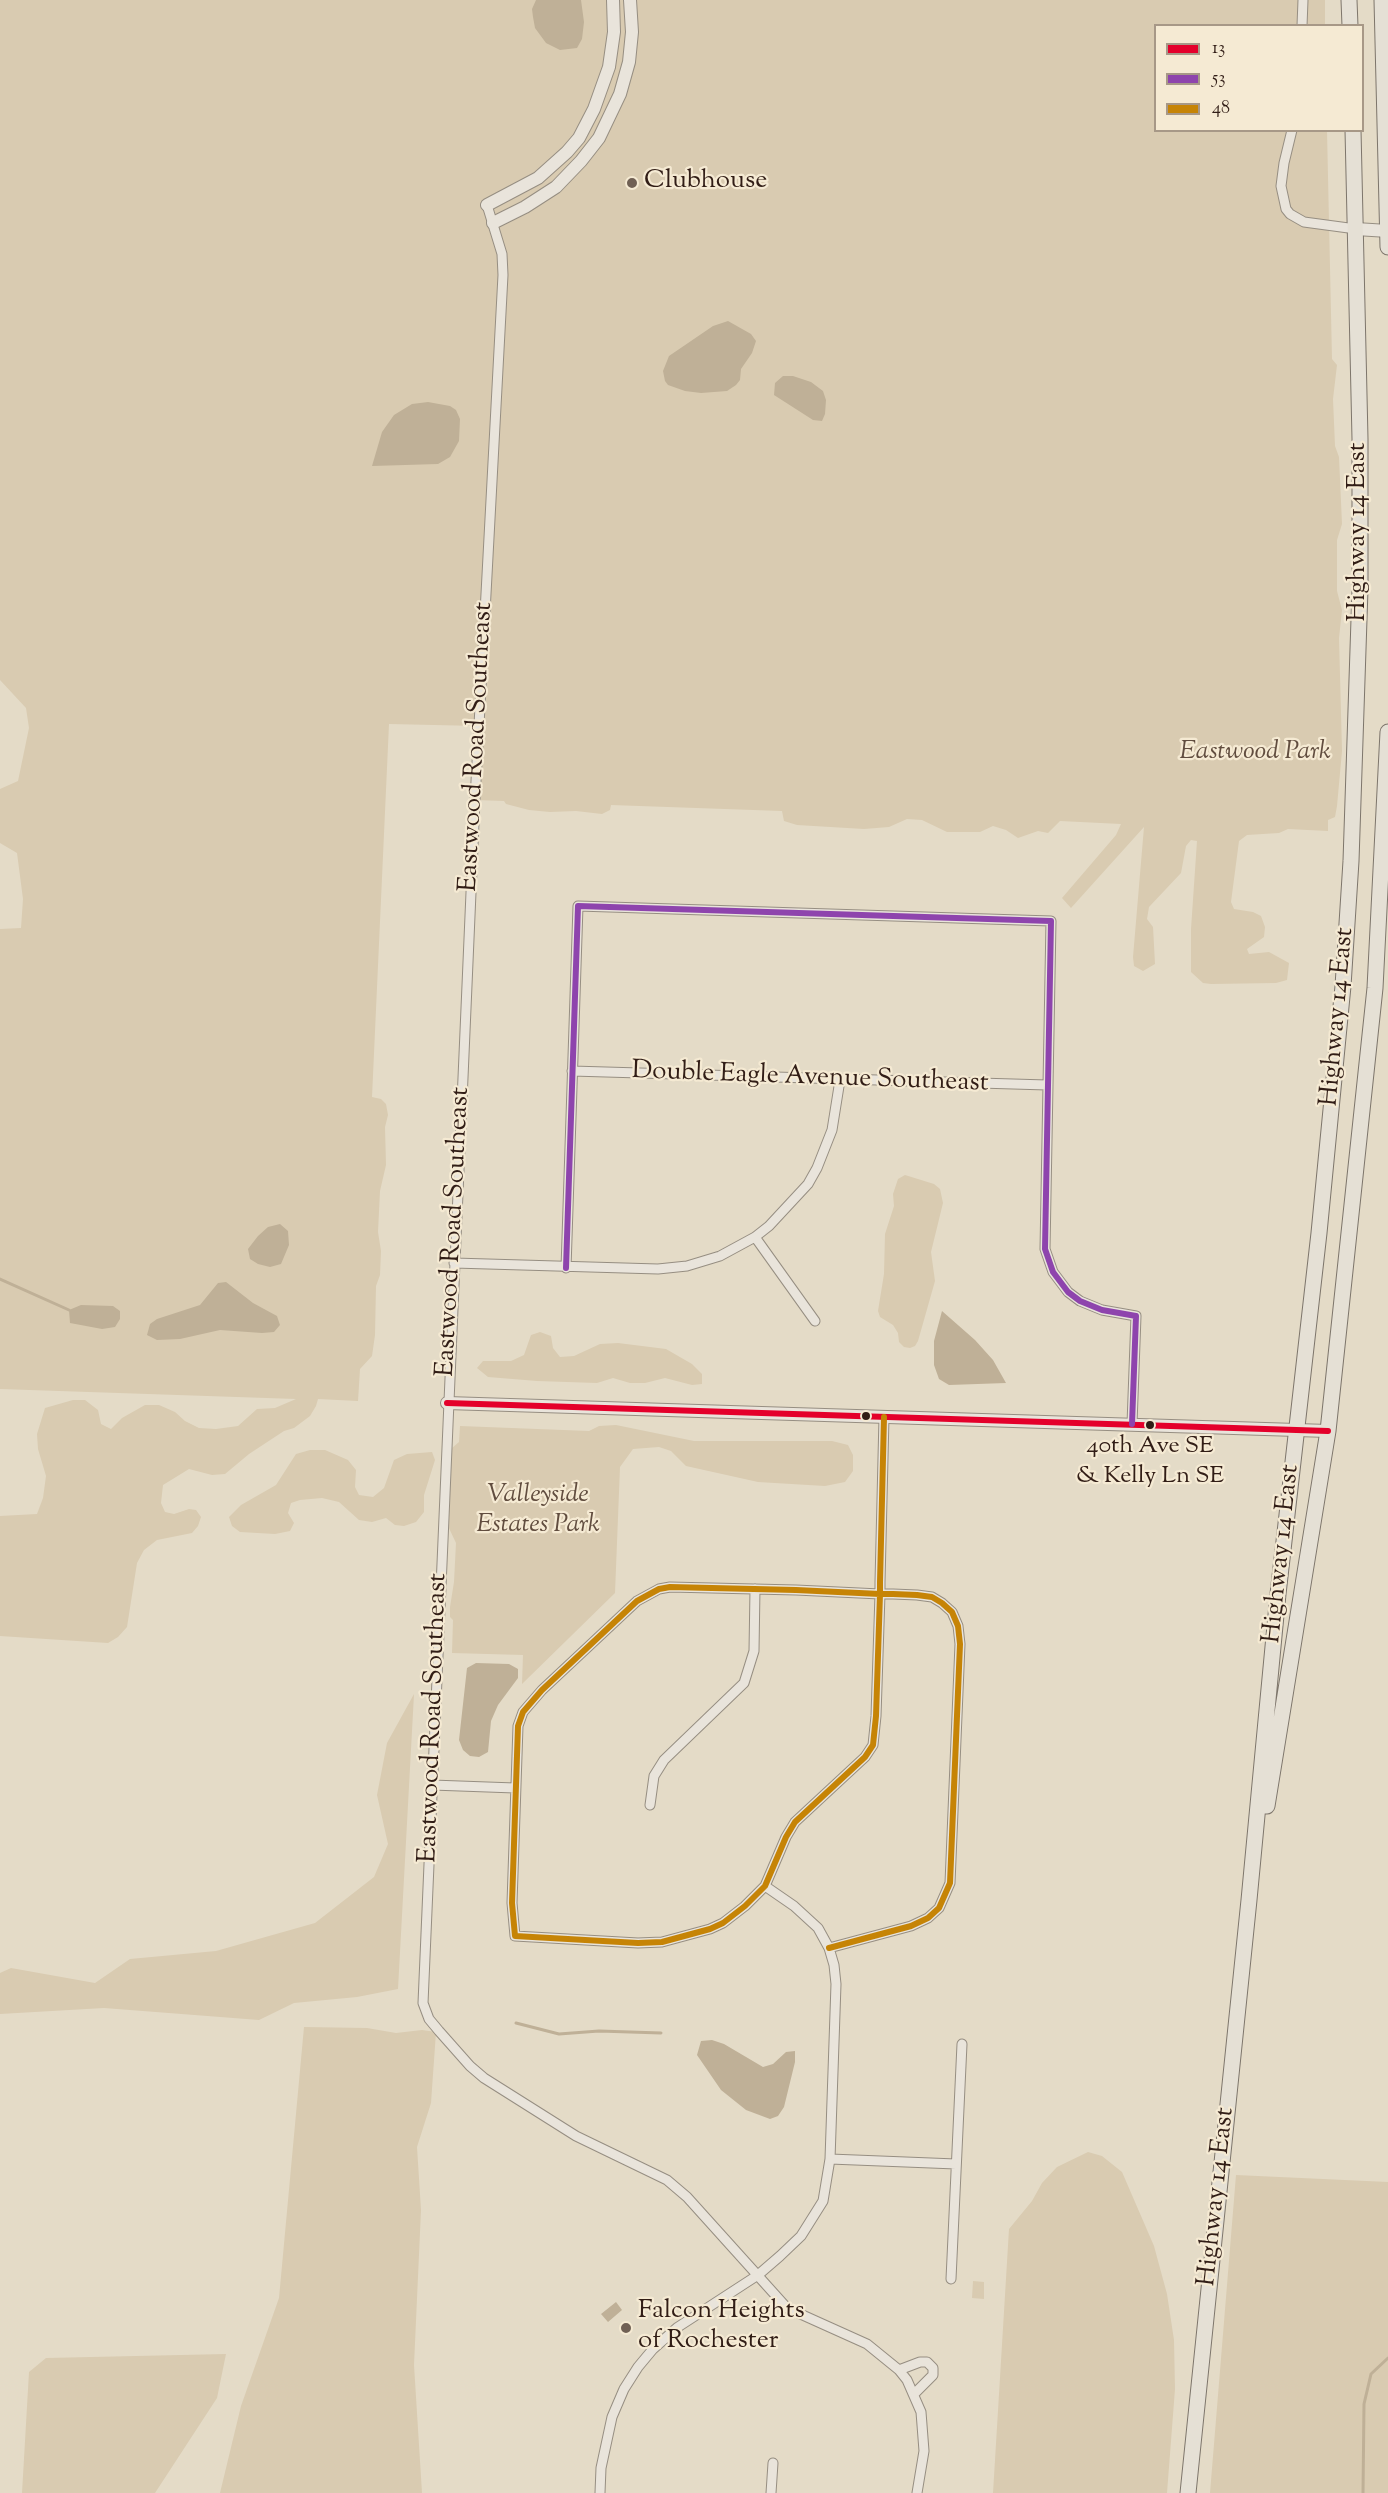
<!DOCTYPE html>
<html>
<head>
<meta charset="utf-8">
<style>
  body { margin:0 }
  #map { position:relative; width:1388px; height:2493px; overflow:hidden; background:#e4dbc7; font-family:"Sorts Mill Goudy",serif }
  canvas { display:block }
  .legend { position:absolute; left:1154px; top:24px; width:210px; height:108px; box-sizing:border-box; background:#f5ead3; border:2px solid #a79887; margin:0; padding:8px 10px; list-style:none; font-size:18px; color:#311d16 }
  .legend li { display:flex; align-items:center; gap:12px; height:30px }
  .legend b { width:30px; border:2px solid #a79887 }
</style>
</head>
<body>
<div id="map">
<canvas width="1388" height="2493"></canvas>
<ul class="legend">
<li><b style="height:8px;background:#e4002b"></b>13</li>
<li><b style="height:8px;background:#8e44ad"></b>53</li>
<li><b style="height:8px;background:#c68406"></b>48</li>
</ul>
</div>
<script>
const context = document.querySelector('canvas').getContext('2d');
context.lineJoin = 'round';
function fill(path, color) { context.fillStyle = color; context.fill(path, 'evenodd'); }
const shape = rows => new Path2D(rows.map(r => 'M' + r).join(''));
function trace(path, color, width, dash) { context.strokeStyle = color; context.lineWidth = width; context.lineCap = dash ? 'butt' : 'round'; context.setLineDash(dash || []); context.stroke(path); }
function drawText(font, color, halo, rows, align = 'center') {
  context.font = font + ' "Sorts Mill Goudy",serif'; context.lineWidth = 4.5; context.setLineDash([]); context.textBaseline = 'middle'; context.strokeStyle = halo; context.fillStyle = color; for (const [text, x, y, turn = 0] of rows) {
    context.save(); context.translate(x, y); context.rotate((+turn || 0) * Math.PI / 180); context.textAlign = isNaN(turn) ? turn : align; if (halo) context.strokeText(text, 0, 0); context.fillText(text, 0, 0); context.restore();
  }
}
fill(shape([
  [0,0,1325,0,1325,25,1156,26,1156,130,1327,131,1332,359,1337,365,1333,399,1335,446,1339,457,1342,524,1337,540,1337,591,1342,610,1339,638,1342,751,1337,806,1335,817,1328,820,1328,831,1288,829,1279,833,1247,835,1239,841,1231,902,1234,909,1253,912,1261,916,1265,927,1264,937,1247,949,1249,954,1269,952,1289,963,1287,980,1276,983,1211,984,1203,983,1191,972,1191,929,1197,841,1191,840,1186,846,1181,873,1149,907,1147,919,1153,927,1155,964,1143,971,1134,966,1133,957,1144,827,1071,908,1062,898,1116,835,1121,824,1060,821,1048,833,1038,831,1018,838,1006,830,993,826,980,832,947,832,922,820,907,819,889,827,864,829,797,825,784,821,782,811,611,805,610,810,602,814,576,811,550,812,529,810,506,804,504,801,475,800,479,726,389,724,372,1097,381,1099,386,1104,388,1115,385,1127,386,1165,380,1191,378,1232,381,1251,380,1275,376,1286,375,1335,372,1356,360,1369,358,1401,318,1399,316,1406,310,1416,294,1428,284,1431,249,1454,225,1474,212,1475,189,1469,163,1485,161,1503,165,1512,174,1514,189,1509,196,1510,201,1517,198,1526,192,1533,157,1540,144,1550,137,1563,127,1627,118,1637,108,1643,0,1636,0,1516,37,1514,43,1498,46,1476,38,1449,37,1434,45,1408,73,1400,85,1400,98,1410,101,1424,111,1429,122,1418,145,1405,159,1405,175,1412,185,1421,199,1428,216,1429,238,1426,257,1409,275,1408,296,1399,0,1389,0,929,21,928,23,899,17,853,0,843,0,789,18,781,29,728,26,708,0,680],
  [905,1175,934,1184,940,1189,943,1203,931,1252,935,1281,918,1341,915,1346,910,1348,904,1347,899,1342,898,1333,893,1325,880,1317,878,1311,884,1274,885,1234,894,1206,893,1194,898,1179],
  [540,1332,551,1336,553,1348,560,1357,574,1356,600,1344,618,1343,666,1349,692,1364,702,1374,702,1384,692,1385,665,1378,645,1383,630,1383,613,1378,597,1383,537,1381,488,1377,477,1368,483,1361,511,1361,524,1355,531,1335],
  [616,1425,694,1441,832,1441,848,1445,853,1455,853,1471,845,1482,825,1486,758,1482,686,1466,671,1451,659,1447,633,1449,620,1467,615,1593,522,1684,523,1655,452,1653,453,1620,450,1617,450,1607,454,1582,456,1543,447,1524,448,1466,452,1448,459,1442,460,1426,589,1431,599,1426],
  [310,1450,325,1450,348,1460,356,1470,355,1487,359,1495,373,1497,384,1488,394,1460,407,1454,432,1452,435,1460,424,1495,424,1512,416,1522,404,1526,395,1525,386,1518,372,1522,359,1520,339,1502,322,1498,300,1500,291,1503,288,1513,294,1523,290,1531,275,1534,240,1532,232,1526,229,1517,241,1505,276,1485,296,1454],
  [414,1694,398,1989,357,1997,294,2003,259,2020,104,2008,0,2014,0,1973,11,1968,95,1983,130,1959,216,1951,315,1923,374,1877,388,1844,377,1795,387,1743],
  [304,2027,367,2028,396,2033,422,2030,436,2032,431,2103,417,2147,421,2210,414,2365,422,2493,220,2493,241,2406,279,2298],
  [1088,2152,1102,2156,1122,2172,1154,2246,1167,2294,1174,2340,1175,2389,1167,2493,993,2493,1009,2229,1032,2201,1042,2183,1057,2167],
  [1236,2175,1388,2182,1388,2493,1210,2493],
  [973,2281,984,2282,984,2299,972,2298],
  [226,2354,217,2398,155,2493,22,2493,29,2372,46,2358]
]), '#d9cbb1');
fill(shape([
  [536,0,581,0,584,22,582,39,577,48,560,50,546,43,535,28,533,17,532,9],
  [728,321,751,334,756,341,752,353,741,369,740,380,736,385,727,391,701,393,685,391,668,385,665,381,663,371,669,356,713,326],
  [783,376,793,376,811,382,823,391,826,400,825,414,822,421,813,420,774,395,775,383],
  [428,402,450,406,456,410,460,419,459,441,450,457,438,464,372,466,382,432,394,415,412,404],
  [280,1224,288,1231,289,1245,281,1264,270,1267,258,1264,250,1259,248,1249,258,1236,268,1227],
  [226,1282,253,1303,277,1316,280,1325,274,1332,262,1333,220,1330,180,1339,157,1340,147,1335,150,1324,157,1319,200,1305,218,1283],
  [81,1305,113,1306,120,1311,120,1319,115,1327,102,1329,70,1323,69,1310],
  [942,1311,975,1340,993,1360,1006,1383,949,1385,939,1379,934,1365,934,1341],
  [476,1663,509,1664,518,1669,518,1678,498,1705,491,1721,488,1752,479,1757,470,1756,463,1750,459,1740,467,1668],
  [712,2040,724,2044,763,2067,773,2064,786,2052,795,2051,795,2062,784,2107,778,2116,770,2119,746,2110,721,2090,697,2055,701,2041],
  [616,2302,622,2310,608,2322,601,2314]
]), '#bfb097');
trace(shape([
  [0,1279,69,1310],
  [516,2023,559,2034,599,2031,661,2033],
  [1363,2493,1364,2404,1371,2374,1388,2358]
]), '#bfb097', 3);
const minor = shape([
  [1302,26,1303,0],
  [1292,130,1284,163,1281,186,1286,209,1290,214,1304,222,1356,229],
  [487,205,502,254,503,275,475,800,423,2003,429,2019,439,2031,470,2066,484,2078,576,2136,667,2180,687,2197,787,2308,867,2344,899,2370,907,2380,921,2412,924,2451,917,2493],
  [572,1071,1047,1085],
  [755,1237,815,1321],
  [454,1263,658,1269,687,1266,720,1256,755,1237,769,1226,808,1184,817,1168,832,1130,840,1080],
  [566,1268,578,906,1051,921,1045,1249,1053,1272,1068,1292,1080,1301,1102,1310,1136,1316,1132,1424],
  [432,1785,515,1788],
  [650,1805,654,1776,664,1760,744,1683,754,1651,755,1589],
  [829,1948,911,1926,928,1918,939,1908,950,1883,960,1644,958,1626,952,1612,942,1603,932,1597,917,1595,893,1594,880,1594,796,1590,670,1587,659,1589,637,1601,542,1690,523,1712,518,1726,512,1903,515,1936,638,1943,662,1942,710,1929,723,1923,745,1906,765,1886,786,1837,795,1822,865,1757,873,1745,876,1716,880,1594,880,1582,884,1417],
  [830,2159,956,2164],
  [951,2279,962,2044],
  [899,2370,920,2362,927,2362,933,2368,933,2375,914,2394],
  [600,2493,601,2468,612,2417,624,2389,638,2367,653,2349,678,2327,758,2275,780,2256,801,2236,823,2201,830,2159,836,1984,834,1965,829,1948,818,1928,794,1906,765,1886],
  [771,2493,773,2463]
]);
const tertiary = shape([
  [487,205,538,178,567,152,579,138,594,109,609,67,614,32,613,0],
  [493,223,525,207,556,187,581,161,599,138,620,94,629,62,632,32,630,0],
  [1356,229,1388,231],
  [447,1403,1328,1431]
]);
const primary = shape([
  [1349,0,1350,26],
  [1382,0,1388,247],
  [1267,1806,1328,1431,1375,988,1388,732],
  [1188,2493,1249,1900,1278,1594,1319,1233,1343,986,1351,861,1360,589,1360,439,1353,130]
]);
trace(minor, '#968e82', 11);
trace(tertiary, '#968e82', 14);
trace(primary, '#7d756b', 17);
trace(minor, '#e9e4db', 9);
trace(tertiary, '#e9e4db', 12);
trace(primary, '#e5e0d5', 15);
trace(shape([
  [447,1403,1328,1431]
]), '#e4002b', 6);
trace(shape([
  [566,1268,578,906,1051,921,1045,1249,1053,1272,1068,1292,1080,1301,1102,1310,1136,1316,1132,1424]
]), '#8e44ad', 6);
trace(shape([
  [829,1948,911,1926,928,1918,939,1908,950,1883,960,1644,958,1626,952,1612,942,1603,932,1597,917,1595,893,1594,880,1594,796,1590,670,1587,659,1589,637,1601,542,1690,523,1712,518,1726,512,1903,515,1936,638,1943,662,1942,710,1929,723,1923,745,1906,765,1886,786,1837,795,1822,865,1757,873,1745,876,1716,880,1594,880,1582,884,1417]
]), '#c68406', 6);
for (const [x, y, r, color] of [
  [632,183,6,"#706054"],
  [866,1416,5,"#311d16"],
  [1150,1425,5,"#311d16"],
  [626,2328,6,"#706054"]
]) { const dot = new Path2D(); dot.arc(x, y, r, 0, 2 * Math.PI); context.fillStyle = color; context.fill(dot); trace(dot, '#f5ead3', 2); }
drawText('24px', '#311d16', '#f5ead3', [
  ["40th Ave SE",1150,1448],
  ["& Kelly Ln SE",1150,1478]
]);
drawText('26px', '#311d16', '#f5ead3', [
  ["Clubhouse",644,183],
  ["Falcon Heights",638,2313],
  ["of Rochester",638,2343]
], 'left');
drawText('26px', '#311d16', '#f5ead3', [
  ["Highway 14 East",1360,532,-90],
  ["Eastwood Road Southeast",478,747,-87],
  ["Highway 14 East",1339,1017,-85],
  ["Double Eagle Avenue Southeast",810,1079,2],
  ["Eastwood Road Southeast",455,1232,-87],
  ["Highway 14 East",1283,1554,-84],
  ["Eastwood Road Southeast",435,1718,-88],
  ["Highway 14 East",1218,2197,-84]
]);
drawText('italic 26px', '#614d3f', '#f5ead3', [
  ["Eastwood Park",1255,754],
  ["Valleyside",538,1497],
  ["Estates Park",538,1527]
]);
</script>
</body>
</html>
